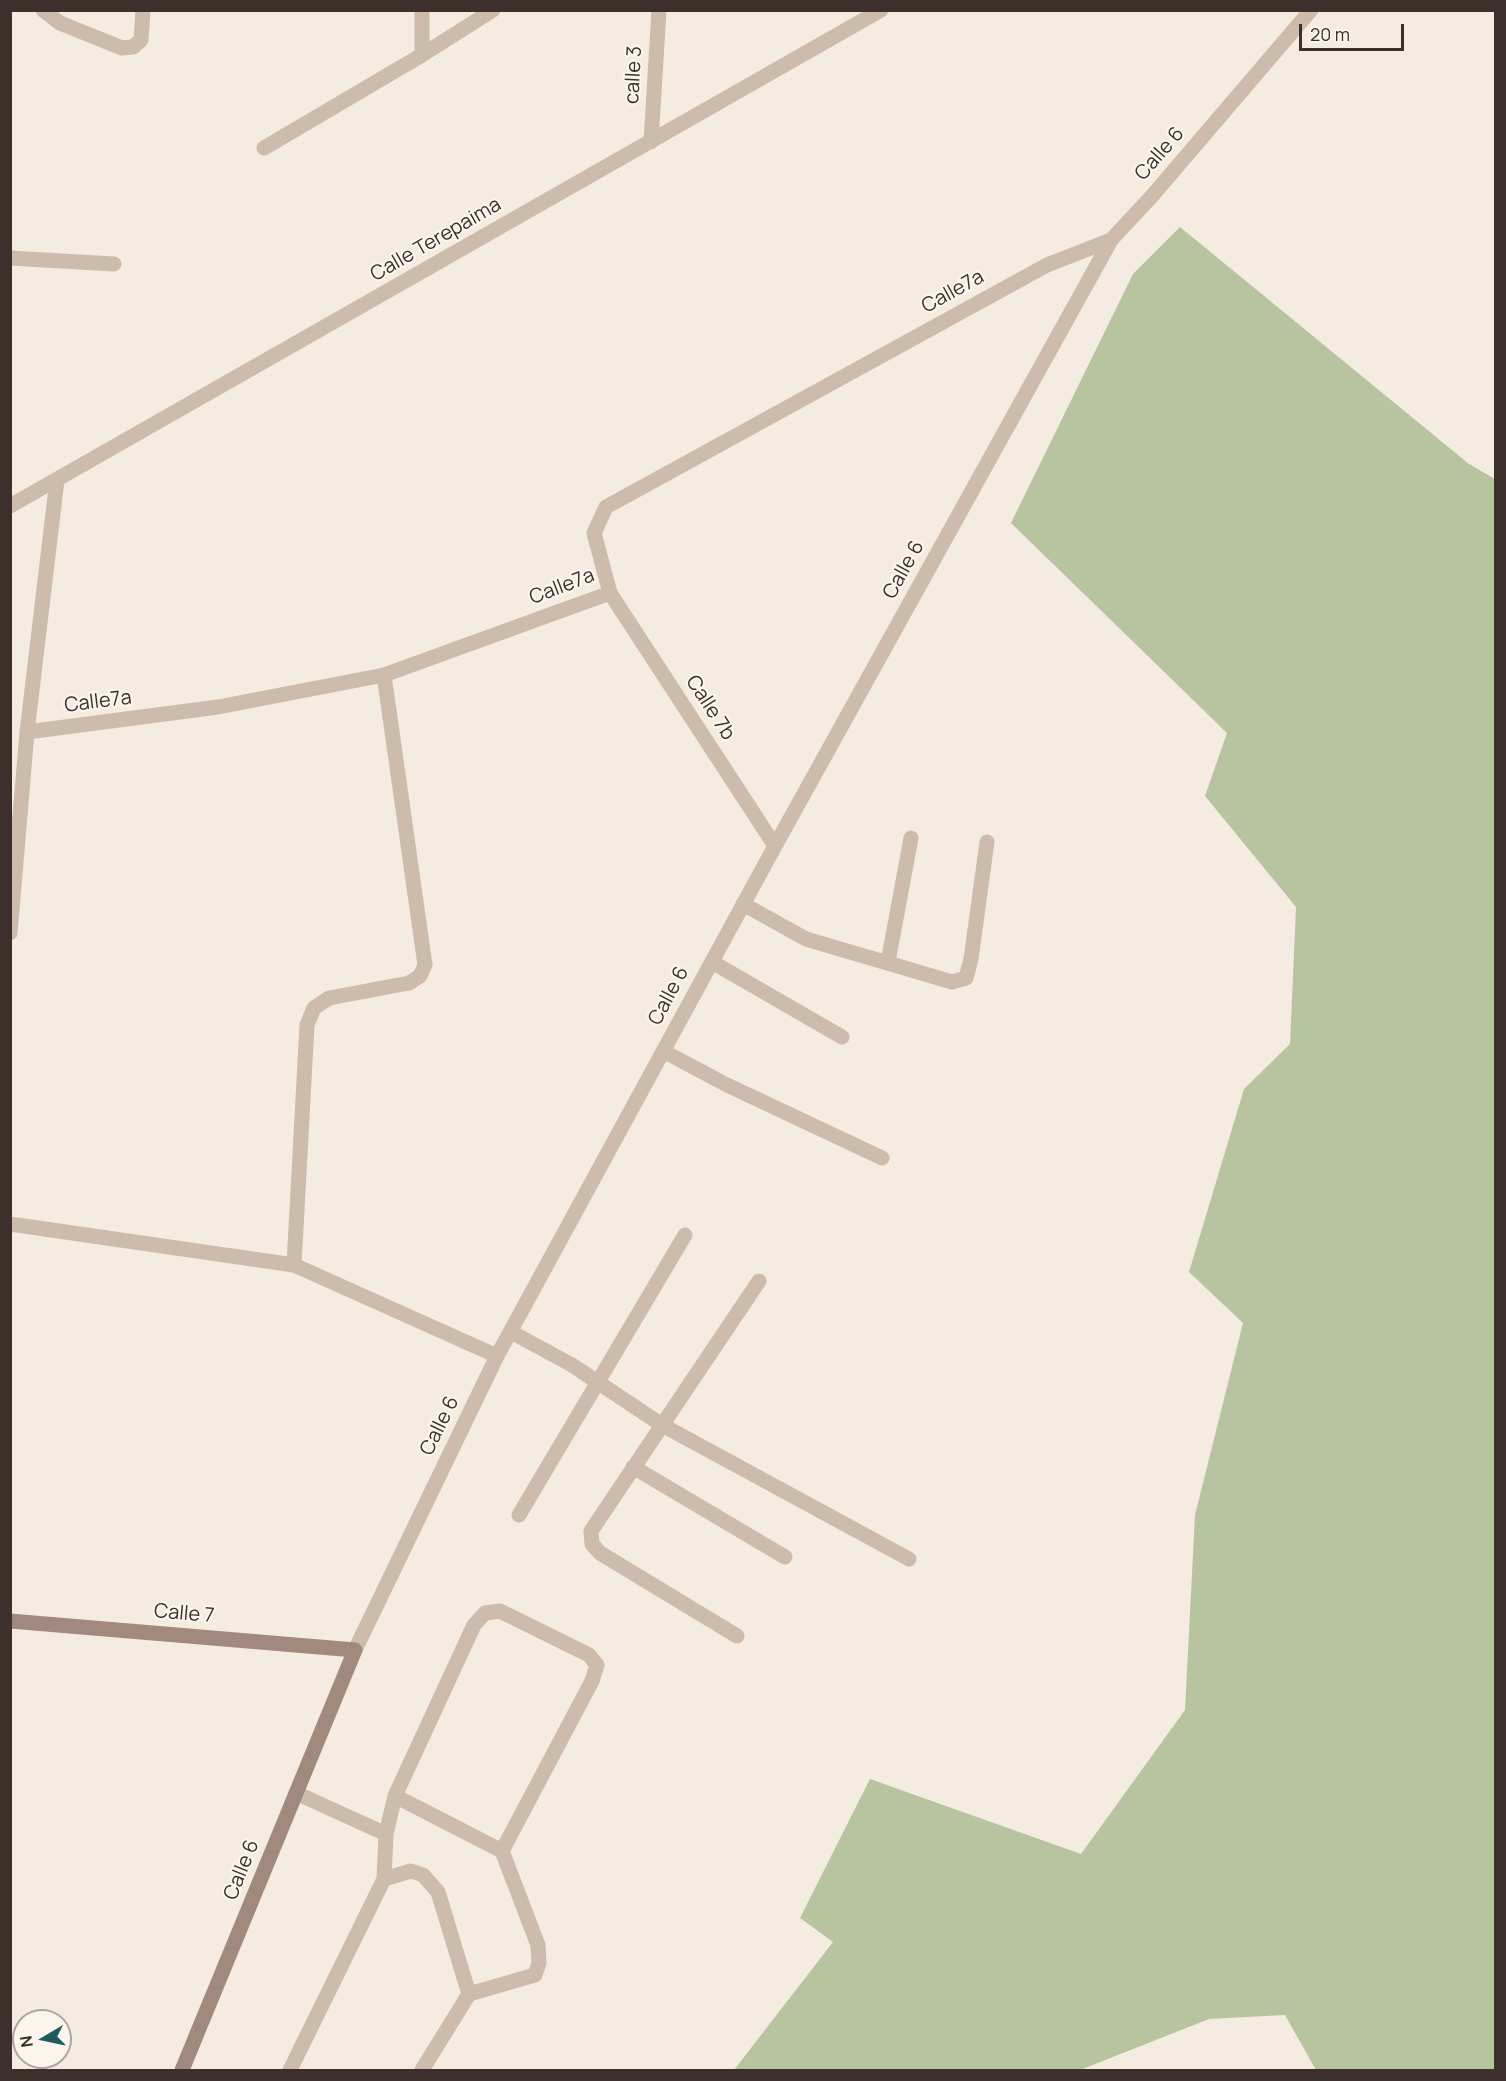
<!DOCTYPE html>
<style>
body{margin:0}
#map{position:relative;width:1506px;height:2081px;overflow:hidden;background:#f4ebe1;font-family:Manrope,sans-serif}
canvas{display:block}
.frame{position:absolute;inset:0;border:12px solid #3b302b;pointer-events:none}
.north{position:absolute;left:12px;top:2009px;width:60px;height:60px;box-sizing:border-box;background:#fbf5ee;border:2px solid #aea6a0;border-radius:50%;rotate:261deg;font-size:16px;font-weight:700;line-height:24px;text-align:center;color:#3b302b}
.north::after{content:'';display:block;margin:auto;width:21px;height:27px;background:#1f5a5e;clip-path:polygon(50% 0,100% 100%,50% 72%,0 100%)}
.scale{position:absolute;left:1299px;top:24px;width:105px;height:27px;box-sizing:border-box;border:3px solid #3b302b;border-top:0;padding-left:8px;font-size:18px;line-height:21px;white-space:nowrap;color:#3b302b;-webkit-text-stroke:4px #fbf5ee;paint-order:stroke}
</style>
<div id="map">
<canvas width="1506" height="2081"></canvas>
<div class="frame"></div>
<div class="north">N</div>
<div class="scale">20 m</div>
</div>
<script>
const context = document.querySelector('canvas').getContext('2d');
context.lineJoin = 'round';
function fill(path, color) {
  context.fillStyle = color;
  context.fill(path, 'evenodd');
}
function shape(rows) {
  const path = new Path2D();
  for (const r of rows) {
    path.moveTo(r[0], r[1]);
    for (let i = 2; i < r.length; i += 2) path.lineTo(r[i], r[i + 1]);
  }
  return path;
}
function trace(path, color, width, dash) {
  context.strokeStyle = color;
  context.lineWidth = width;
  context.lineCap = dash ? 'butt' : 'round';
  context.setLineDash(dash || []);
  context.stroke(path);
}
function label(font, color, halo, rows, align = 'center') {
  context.font = font + ' Manrope,sans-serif';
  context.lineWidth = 4.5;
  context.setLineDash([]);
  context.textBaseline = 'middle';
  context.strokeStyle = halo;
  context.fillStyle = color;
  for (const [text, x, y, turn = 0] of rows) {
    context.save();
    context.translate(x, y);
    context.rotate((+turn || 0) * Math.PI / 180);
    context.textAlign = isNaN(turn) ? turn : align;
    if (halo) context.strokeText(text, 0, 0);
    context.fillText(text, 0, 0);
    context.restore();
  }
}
fill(shape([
 [1180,227,1469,464,1495,479,1495,2070,1316,2070,1285,2015,1209,2019,1080,2070,734,2070,833,1942,800,1918,870,1779,1081,1854,1185,1710,1195,1515,1243,1323,1189,1272,1244,1089,1290,1044,1296,907,1205,796,1227,733,1011,523,1133,274]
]), '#b8c4a0');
trace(shape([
 [43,10,60,23,122,48,133,47,141,40,143,10],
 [422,55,422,10],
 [651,142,659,10],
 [264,148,422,55,493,10],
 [10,258,114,264],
 [10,506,881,10],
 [610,593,775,846],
 [27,732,218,707,384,675,610,593,594,533,606,507,1047,265,1111,240],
 [743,904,806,939,952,982,966,978,971,959,987,842],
 [10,933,27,732,57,480],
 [712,962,842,1037],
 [888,962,911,838],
 [663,1051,725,1084,882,1158],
 [10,1224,294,1265,497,1356],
 [294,1265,307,1025,314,1008,329,998,409,983,420,976,425,965,384,675],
 [511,1332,572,1365,662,1425,909,1559],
 [633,1467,785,1557],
 [519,1515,685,1235],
 [737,1636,600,1553,592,1544,591,1531,759,1281],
 [355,1650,497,1356,775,846,1111,240,1152,196,1311,10],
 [296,1793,386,1834],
 [395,1796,502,1851],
 [384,1879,411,1871,423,1875,438,1892,469,1994],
 [290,2070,384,1879,386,1834,395,1796,474,1625,485,1613,500,1611,589,1655,597,1665,592,1681,502,1851,538,1945,539,1963,535,1975,469,1994,422,2070]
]), '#cdbbac', 15);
trace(shape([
 [10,1621,355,1650,182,2070]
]), '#a18a7d', 15);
label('20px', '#3b302b', '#fbf5ee', [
 ["calle 3",634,75,-87],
 ["Calle 6",1160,154,-49],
 ["Calle Terepaima",436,240,-30],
 ["Calle7a",953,292,-29],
 ["Calle 6",904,570,-61],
 ["Calle7a",562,587,-21],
 ["Calle7a",98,702,-7],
 ["Calle 7b",710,708,57],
 ["Calle 6",669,996,-62],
 ["Calle 6",440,1426,-64],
 ["Calle 7",184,1614,5],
 ["Calle 6",242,1870,-68]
]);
</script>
